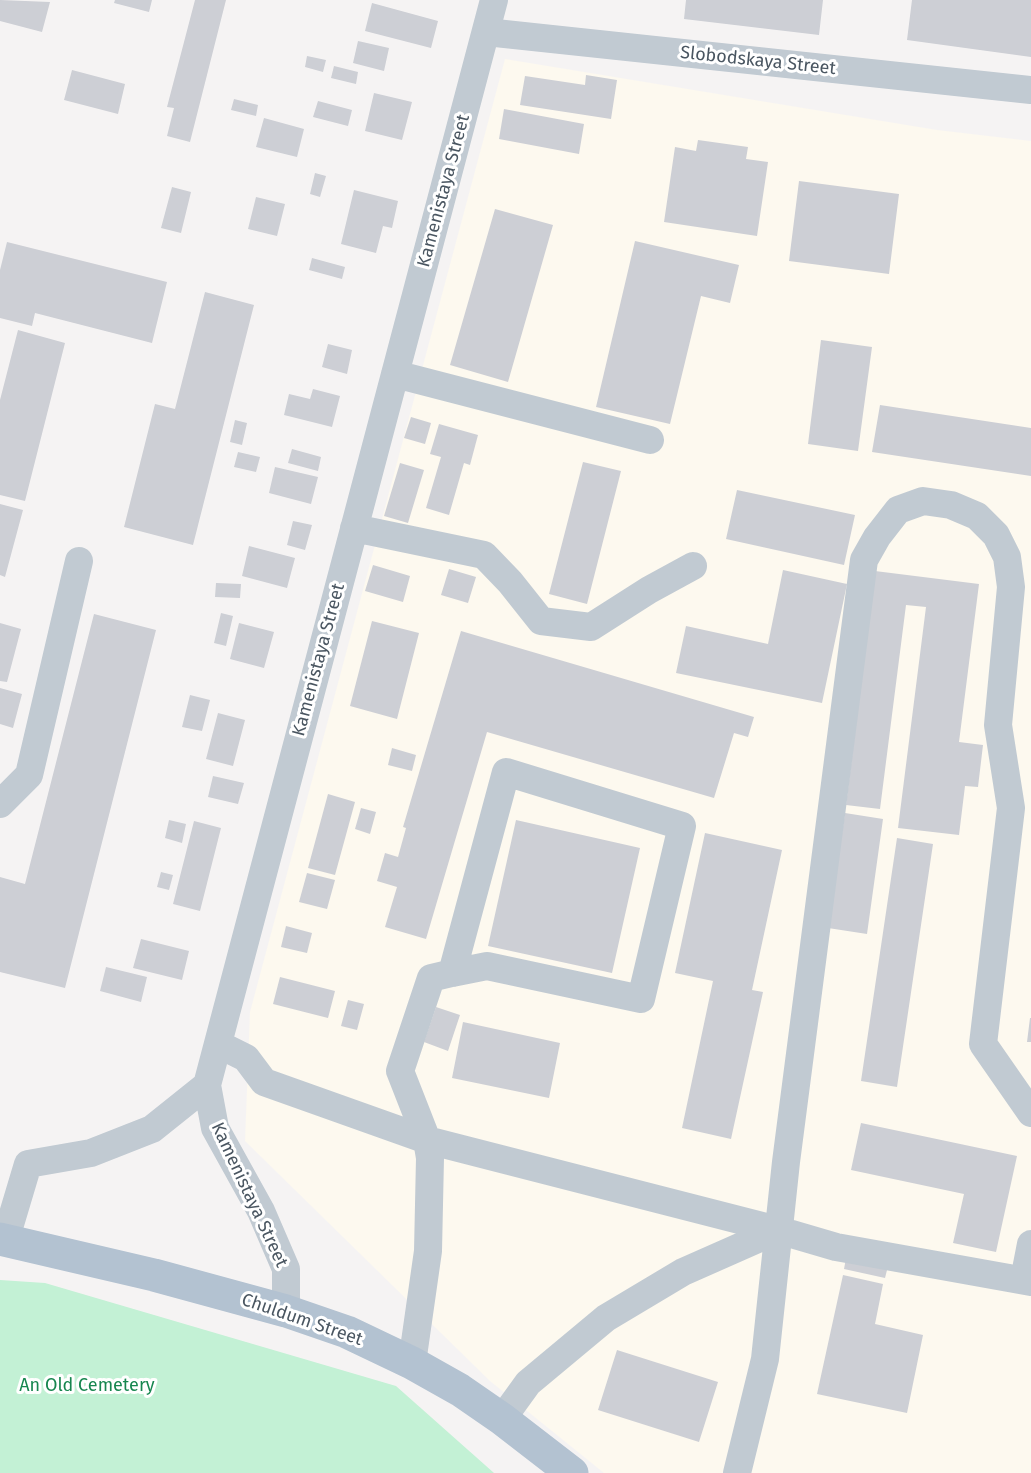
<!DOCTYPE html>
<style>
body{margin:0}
canvas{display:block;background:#f5f3f3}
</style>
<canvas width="1031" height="1473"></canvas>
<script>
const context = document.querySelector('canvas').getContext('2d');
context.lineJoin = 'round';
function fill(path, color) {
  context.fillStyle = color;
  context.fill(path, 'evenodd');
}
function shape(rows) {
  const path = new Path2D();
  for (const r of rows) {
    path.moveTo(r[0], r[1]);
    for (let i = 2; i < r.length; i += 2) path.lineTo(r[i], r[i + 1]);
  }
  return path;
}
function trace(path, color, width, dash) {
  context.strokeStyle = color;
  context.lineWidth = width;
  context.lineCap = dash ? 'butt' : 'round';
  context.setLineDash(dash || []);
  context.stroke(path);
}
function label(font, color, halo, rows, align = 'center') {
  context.font = font + ' "Fira Sans",sans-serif';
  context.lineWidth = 6;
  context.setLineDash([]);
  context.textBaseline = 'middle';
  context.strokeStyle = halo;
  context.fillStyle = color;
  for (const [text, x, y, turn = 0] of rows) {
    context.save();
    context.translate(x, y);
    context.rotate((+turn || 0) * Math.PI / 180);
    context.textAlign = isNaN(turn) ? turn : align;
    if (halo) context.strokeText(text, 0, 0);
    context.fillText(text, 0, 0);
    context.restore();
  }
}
fill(shape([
 [505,59,937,130,1031,141,1031,1473,604,1473,490,1381,245,1141,250,1012]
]), '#fdf9ef');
fill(shape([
 [0,1280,45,1283,396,1386,494,1473,0,1473]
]), '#c3f1d5');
fill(shape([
 [0,0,50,2,42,32,0,21],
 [115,0,152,0,149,12,114,3],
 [195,0,226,0,190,142,167,136,174,108,167,107],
 [686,0,823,0,819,35,684,19],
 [912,0,1031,0,1031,57,907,40],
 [372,3,438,21,431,48,365,31],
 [358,41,389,48,384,71,353,63],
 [307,56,326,60,323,72,305,67],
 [334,66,358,72,356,84,331,78],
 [72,70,125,84,118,114,64,100],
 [586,75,617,80,611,119,520,105,525,76,585,85],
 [374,93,412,102,402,140,365,131],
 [234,99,258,105,256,116,231,110],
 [318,101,352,110,348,126,313,117],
 [504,109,584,124,579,154,499,139],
 [264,118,304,129,297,157,256,147],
 [698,140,748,147,746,159,768,162,757,236,664,222,675,147,696,151],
 [315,173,326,176,320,197,310,194],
 [799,181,899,194,889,274,789,261],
 [172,187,191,192,181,233,161,228],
 [354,190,398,201,392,228,383,226,376,253,341,244],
 [256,197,285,204,277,236,248,229],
 [495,209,553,225,508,382,450,365],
 [635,241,739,265,730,303,701,296,670,424,596,407],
 [7,242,167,282,152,343,35,313,32,326,0,318,0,270],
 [312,258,345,267,342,279,309,270],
 [205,292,254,305,193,545,124,527,155,404,175,409],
 [18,330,65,343,25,501,0,495,0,400],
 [821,340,872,347,858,451,808,444],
 [328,344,352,350,347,374,322,367],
 [313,389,340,396,332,427,284,415,289,394,310,399],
 [880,405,1031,428,1031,476,872,452],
 [411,417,431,423,425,444,404,438],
 [235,420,247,423,242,445,230,442],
 [439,424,478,435,470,465,464,463,449,515,426,508,441,457,430,454],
 [292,449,321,457,318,471,288,463],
 [238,452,260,457,256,472,234,467],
 [583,462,621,471,587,604,549,594],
 [400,463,424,470,408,523,384,516],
 [275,467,318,477,311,504,269,493],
 [737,490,855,515,844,565,726,539],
 [0,504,23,510,5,577,0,575],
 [293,521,312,525,305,550,287,545],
 [249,546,295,558,287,588,242,576],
 [373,565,410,576,403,602,365,591],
 [449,569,476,577,468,603,441,595],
 [783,570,847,584,822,703,676,673,686,626,768,644],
 [875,571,979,584,959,742,983,745,978,787,965,786,959,835,898,828,926,607,906,605,880,809,846,805],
 [216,583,241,584,240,598,215,597],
 [221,613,233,616,226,646,214,643],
 [94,614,156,630,65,988,0,972,0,877,25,884],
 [372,621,419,633,397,719,350,706],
 [0,623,21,629,7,682,0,681],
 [239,623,274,632,264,668,230,659],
 [461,631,754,717,748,737,734,733,714,798,487,732,426,939,385,927,397,887,377,881,385,853,398,857,406,828,403,827],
 [0,688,22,694,13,728,0,724],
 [190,695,210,700,202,731,182,727],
 [218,713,245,720,233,766,206,759],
 [392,748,416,755,412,771,388,765],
 [213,776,244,783,238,804,208,797],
 [328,794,355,802,335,875,308,868],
 [361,808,376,812,370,834,355,829],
 [845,813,883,819,867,934,828,928],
 [169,820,186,824,182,843,165,838],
 [516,820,640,848,612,973,488,946],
 [194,821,221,828,200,911,173,904],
 [705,833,782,850,752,990,763,992,731,1139,682,1128,713,981,675,973],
 [897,838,933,844,897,1087,861,1081],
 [161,872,173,875,169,890,157,887],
 [307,873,335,880,327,909,299,902],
 [286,926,312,933,307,953,281,947],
 [141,939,189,951,182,980,133,968],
 [106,967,147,977,141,1002,100,991],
 [280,977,335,991,328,1018,273,1004],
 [348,1000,364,1004,357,1030,341,1026],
 [436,1007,460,1015,448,1051,424,1042],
 [1030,1018,1031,1018,1031,1042,1027,1042],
 [463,1022,560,1043,549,1098,452,1078],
 [861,1123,1017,1156,996,1252,953,1243,964,1194,851,1170],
 [847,1253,889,1262,885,1278,844,1269],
 [843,1275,883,1284,875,1324,923,1335,907,1413,817,1394],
 [617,1350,718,1382,699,1442,598,1410]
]), '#cdcfd5');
trace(shape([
 [486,32,1031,90],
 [395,374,650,440],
 [354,528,484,555,510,582,541,621,591,627,649,590,693,566],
 [0,804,29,775,79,561],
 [218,1044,246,1058,264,1082,427,1140,778,1230,836,1247,1031,1282],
 [5,1241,28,1164,91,1153,152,1129,207,1085],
 [1024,1280,1031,1244],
 [286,1311,286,1269,261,1211,215,1128,207,1085,494,0],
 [412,1363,428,1251,430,1158,427,1140,400,1071,431,978,452,973,487,966,641,999,682,826,506,772,452,973],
 [502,1419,528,1383,606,1318,683,1272,778,1230],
 [737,1473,765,1359,786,1162,864,560,877,537,898,510,923,501,951,505,977,516,996,535,1007,557,1011,587,998,725,1011,808,983,1044,1031,1113]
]), '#c1cad2', 28);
trace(shape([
 [0,1239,154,1275,286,1311,347,1332,412,1363,460,1390,502,1419,572,1473]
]), '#b3c2d1', 33);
label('18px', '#4a5661', '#fff', [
 ["Slobodskaya Street",758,61,6],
 ["Kamenistaya Street",444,191,-75],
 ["Kamenistaya Street",319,660,-75],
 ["Kamenistaya Street",249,1195,65],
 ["Chuldum Street",302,1320,19]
]);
label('18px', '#17864f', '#fff', [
 ["An Old Cemetery",87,1386]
]);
</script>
